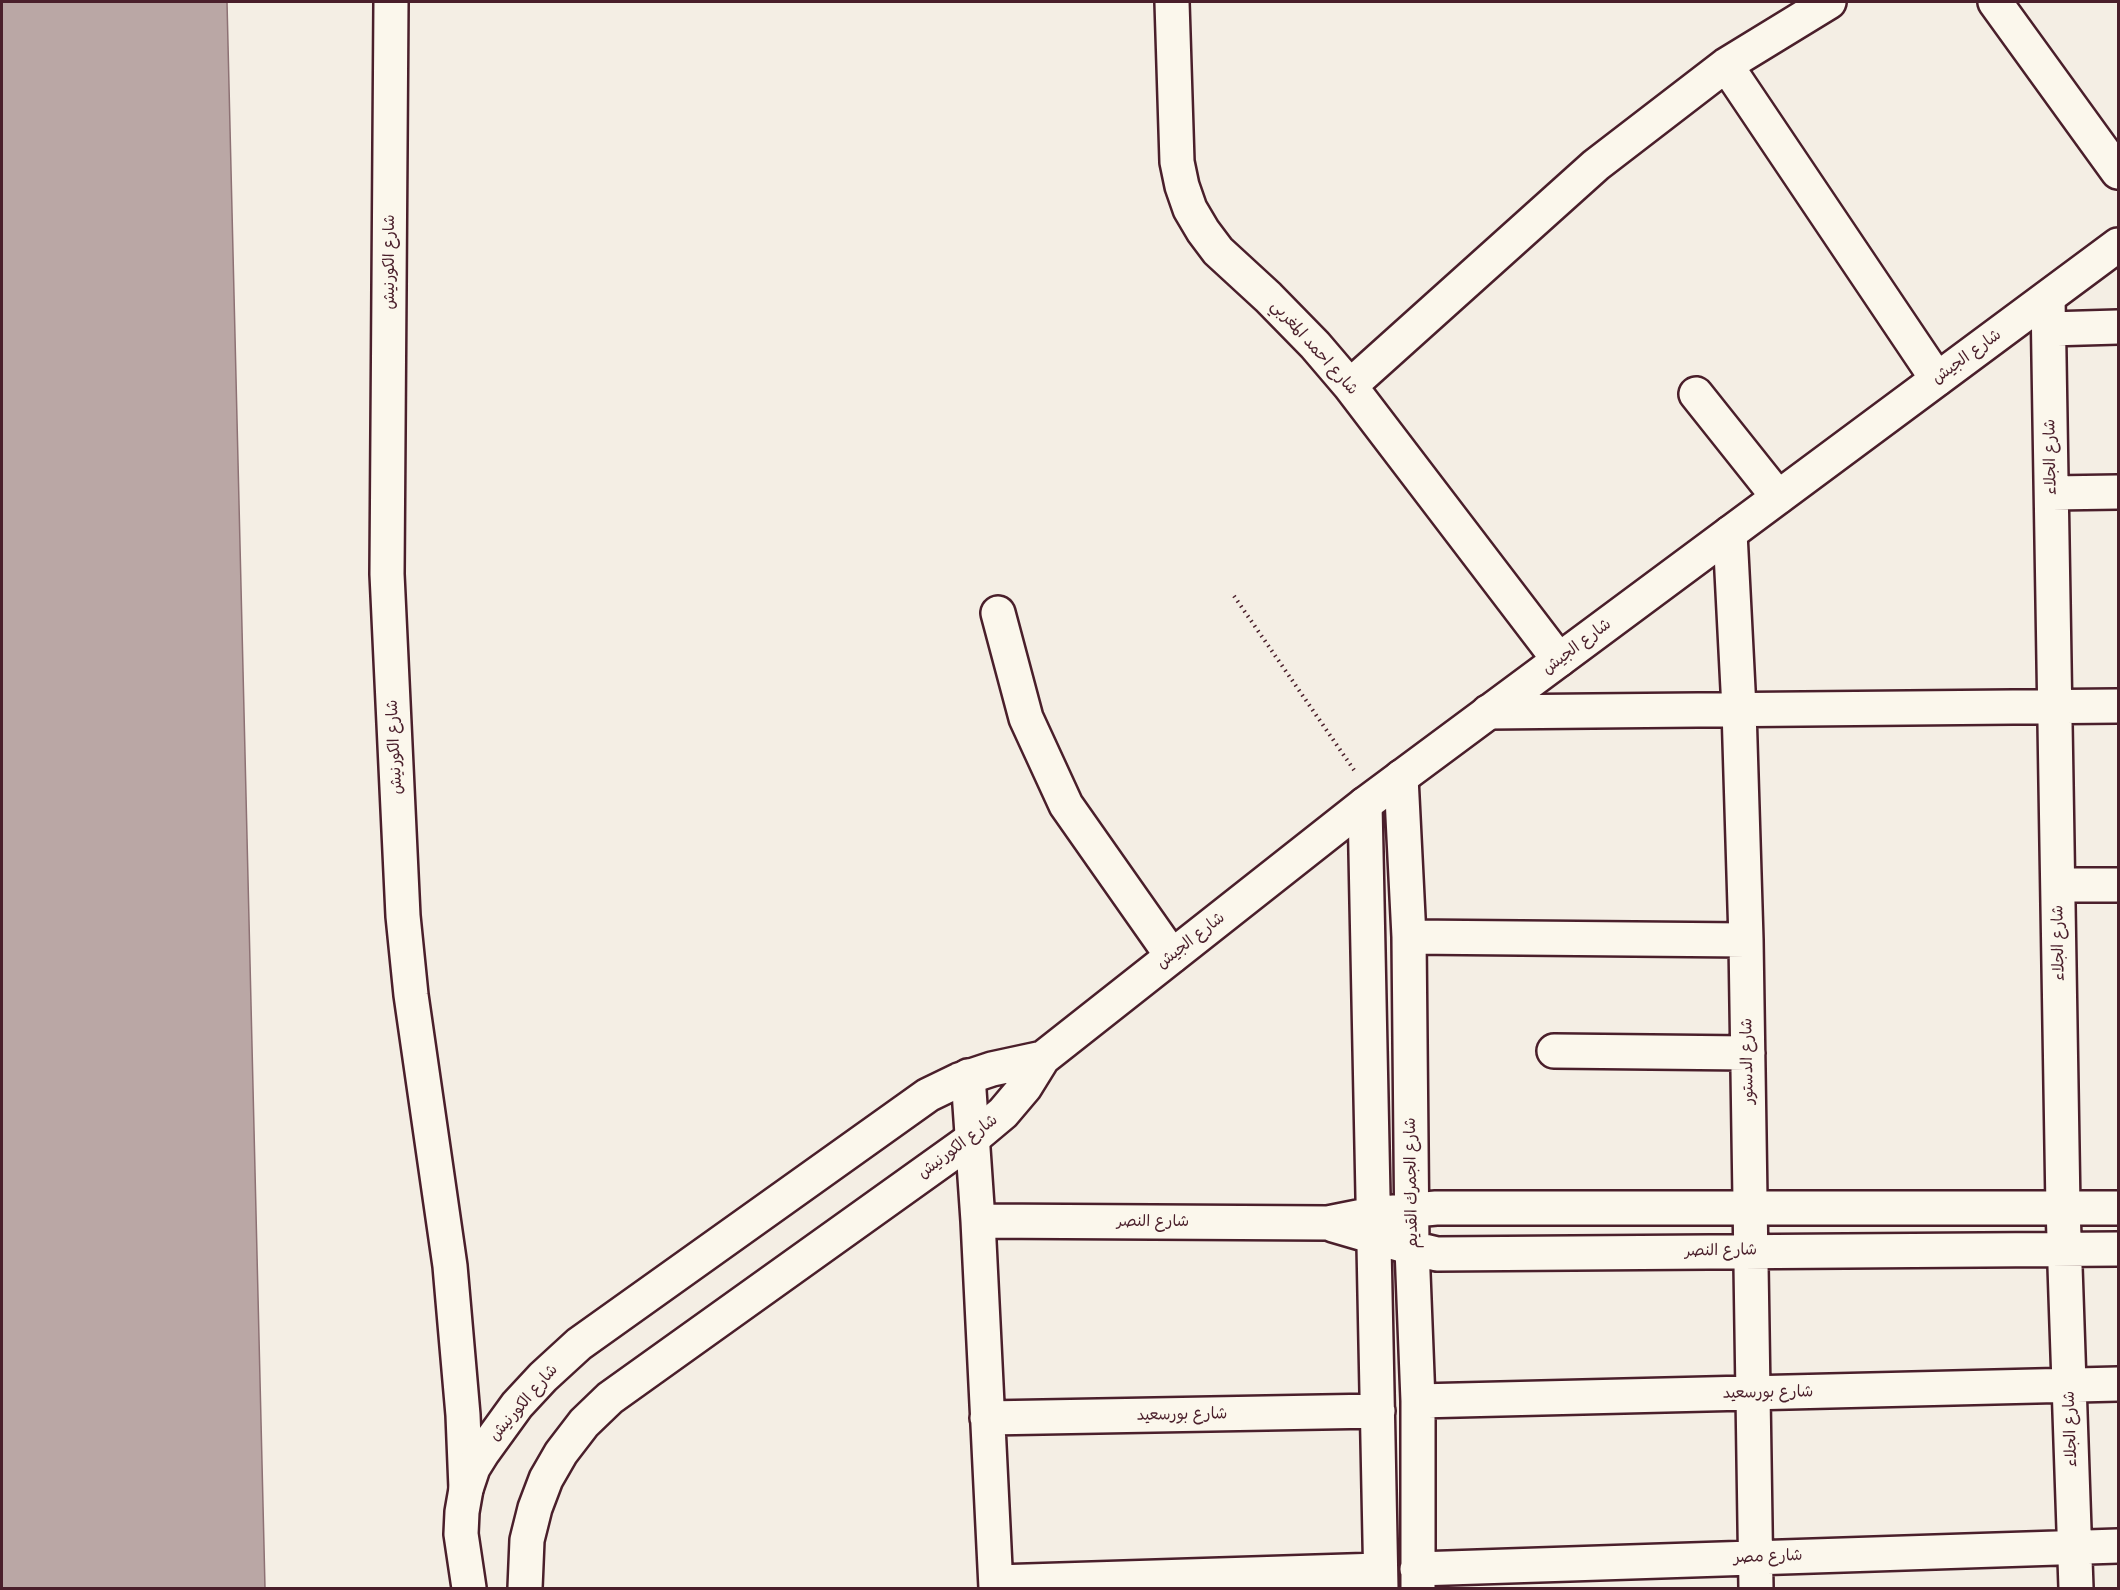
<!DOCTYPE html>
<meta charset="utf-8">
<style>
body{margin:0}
#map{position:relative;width:2120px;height:1590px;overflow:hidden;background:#f4eee4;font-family:"Balsamiq Sans",sans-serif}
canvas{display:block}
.frame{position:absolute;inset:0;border:3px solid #4a1f2b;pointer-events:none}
</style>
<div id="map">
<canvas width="2120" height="1590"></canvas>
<div class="frame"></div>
</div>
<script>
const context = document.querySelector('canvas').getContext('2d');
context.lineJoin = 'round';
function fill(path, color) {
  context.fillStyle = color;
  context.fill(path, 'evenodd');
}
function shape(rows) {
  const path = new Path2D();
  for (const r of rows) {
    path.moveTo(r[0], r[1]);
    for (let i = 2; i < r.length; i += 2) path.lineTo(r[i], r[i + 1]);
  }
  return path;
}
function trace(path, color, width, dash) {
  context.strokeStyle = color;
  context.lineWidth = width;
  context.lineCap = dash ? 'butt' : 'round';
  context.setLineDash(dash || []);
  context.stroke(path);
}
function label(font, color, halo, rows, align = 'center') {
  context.font = font + ' "Balsamiq Sans","Playpen Sans Arabic",sans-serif';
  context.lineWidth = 6;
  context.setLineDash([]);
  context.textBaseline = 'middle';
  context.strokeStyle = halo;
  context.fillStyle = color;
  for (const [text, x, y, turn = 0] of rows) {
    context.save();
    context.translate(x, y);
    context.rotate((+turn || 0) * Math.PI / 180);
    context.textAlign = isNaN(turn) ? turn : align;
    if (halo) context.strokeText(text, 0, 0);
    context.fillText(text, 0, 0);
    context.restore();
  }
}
const water = shape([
 [2,2,227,2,265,1588,2,1588,2,2]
]);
fill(water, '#baa7a5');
trace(water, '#8d7174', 1.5);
const minor = shape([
 [391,2,387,574,403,916,411,995,450,1266,463,1415,466,1489],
 [1172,2,1177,162,1182,186,1190,209,1203,231,1218,251,1268,297,1315,345,1350,386,1559,660],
 [1995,2,2118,172],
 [1726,65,1937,379],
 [2048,298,2063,1208,2076,1588],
 [2049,329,2118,327],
 [1350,386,1596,165,1726,65,1829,2],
 [1696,394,1778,497],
 [2052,493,2118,492],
 [1730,533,1739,709,1746,940,1756,1588],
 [998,613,1026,718,1066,805,1172,956],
 [1488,712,2118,706],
 [1401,777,1409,937,1412,1248,1418,1401,1418,1588],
 [1365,804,1381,1588],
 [2058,885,2118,885],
 [1409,937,1746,940],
 [1554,1051,1748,1053],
 [968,1076,978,1221,996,1588],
 [978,1221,1328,1223,1373,1214,1436,1208,2118,1208],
 [1333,1225,1412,1248,1437,1254,2118,1249],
 [1418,1401,2118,1384],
 [987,1418,1378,1411],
 [1417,1569,2118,1546],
 [996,1582,1380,1570]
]);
const major = shape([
 [469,1588,461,1534,462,1512,466,1489,473,1468,483,1452,517,1405,543,1377,579,1344,928,1095,959,1080,992,1069,1043,1058],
 [525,1588,527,1540,535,1508,546,1479,561,1453,584,1423,610,1398,972,1139,1003,1113,1025,1087,1043,1058,1365,804,2118,245]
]);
trace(minor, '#4a1f2b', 38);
trace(major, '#4a1f2b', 38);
trace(shape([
 [1234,596,1354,770]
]), '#4a1f2b', 4, [1.5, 4.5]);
trace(minor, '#fbf7ec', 33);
trace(major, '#fbf7ec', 33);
label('16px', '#4a1f2b', '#fbf7ec', [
 ["شارع الكورنيش",390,262,-90],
 ["شارع احمد المغربي",1314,348,48],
 ["شارع الجيش",1967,357,-36],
 ["شارع الجلاء",2051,457,-91],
 ["شارع الجيش",1577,647,-37],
 ["شارع الكورنيش",395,747,-93],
 ["شارع الجيش",1191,941,-38],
 ["شارع الجلاء",2059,943,-91],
 ["شارع الدستور",1748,1061,-91],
 ["شارع الكورنيش",958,1147,-37],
 ["شارع الجمرك القديم",1412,1183,-91],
 ["شارع النصر",1153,1222],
 ["شارع النصر",1721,1251,-1],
 ["شارع بورسعيد",1768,1393,-1],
 ["شارع الكورنيش",524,1403,-49],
 ["شارع بورسعيد",1182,1415,-1],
 ["شارع الجلاء",2071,1429,-92],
 ["شارع مصر",1768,1557,-2]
]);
</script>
